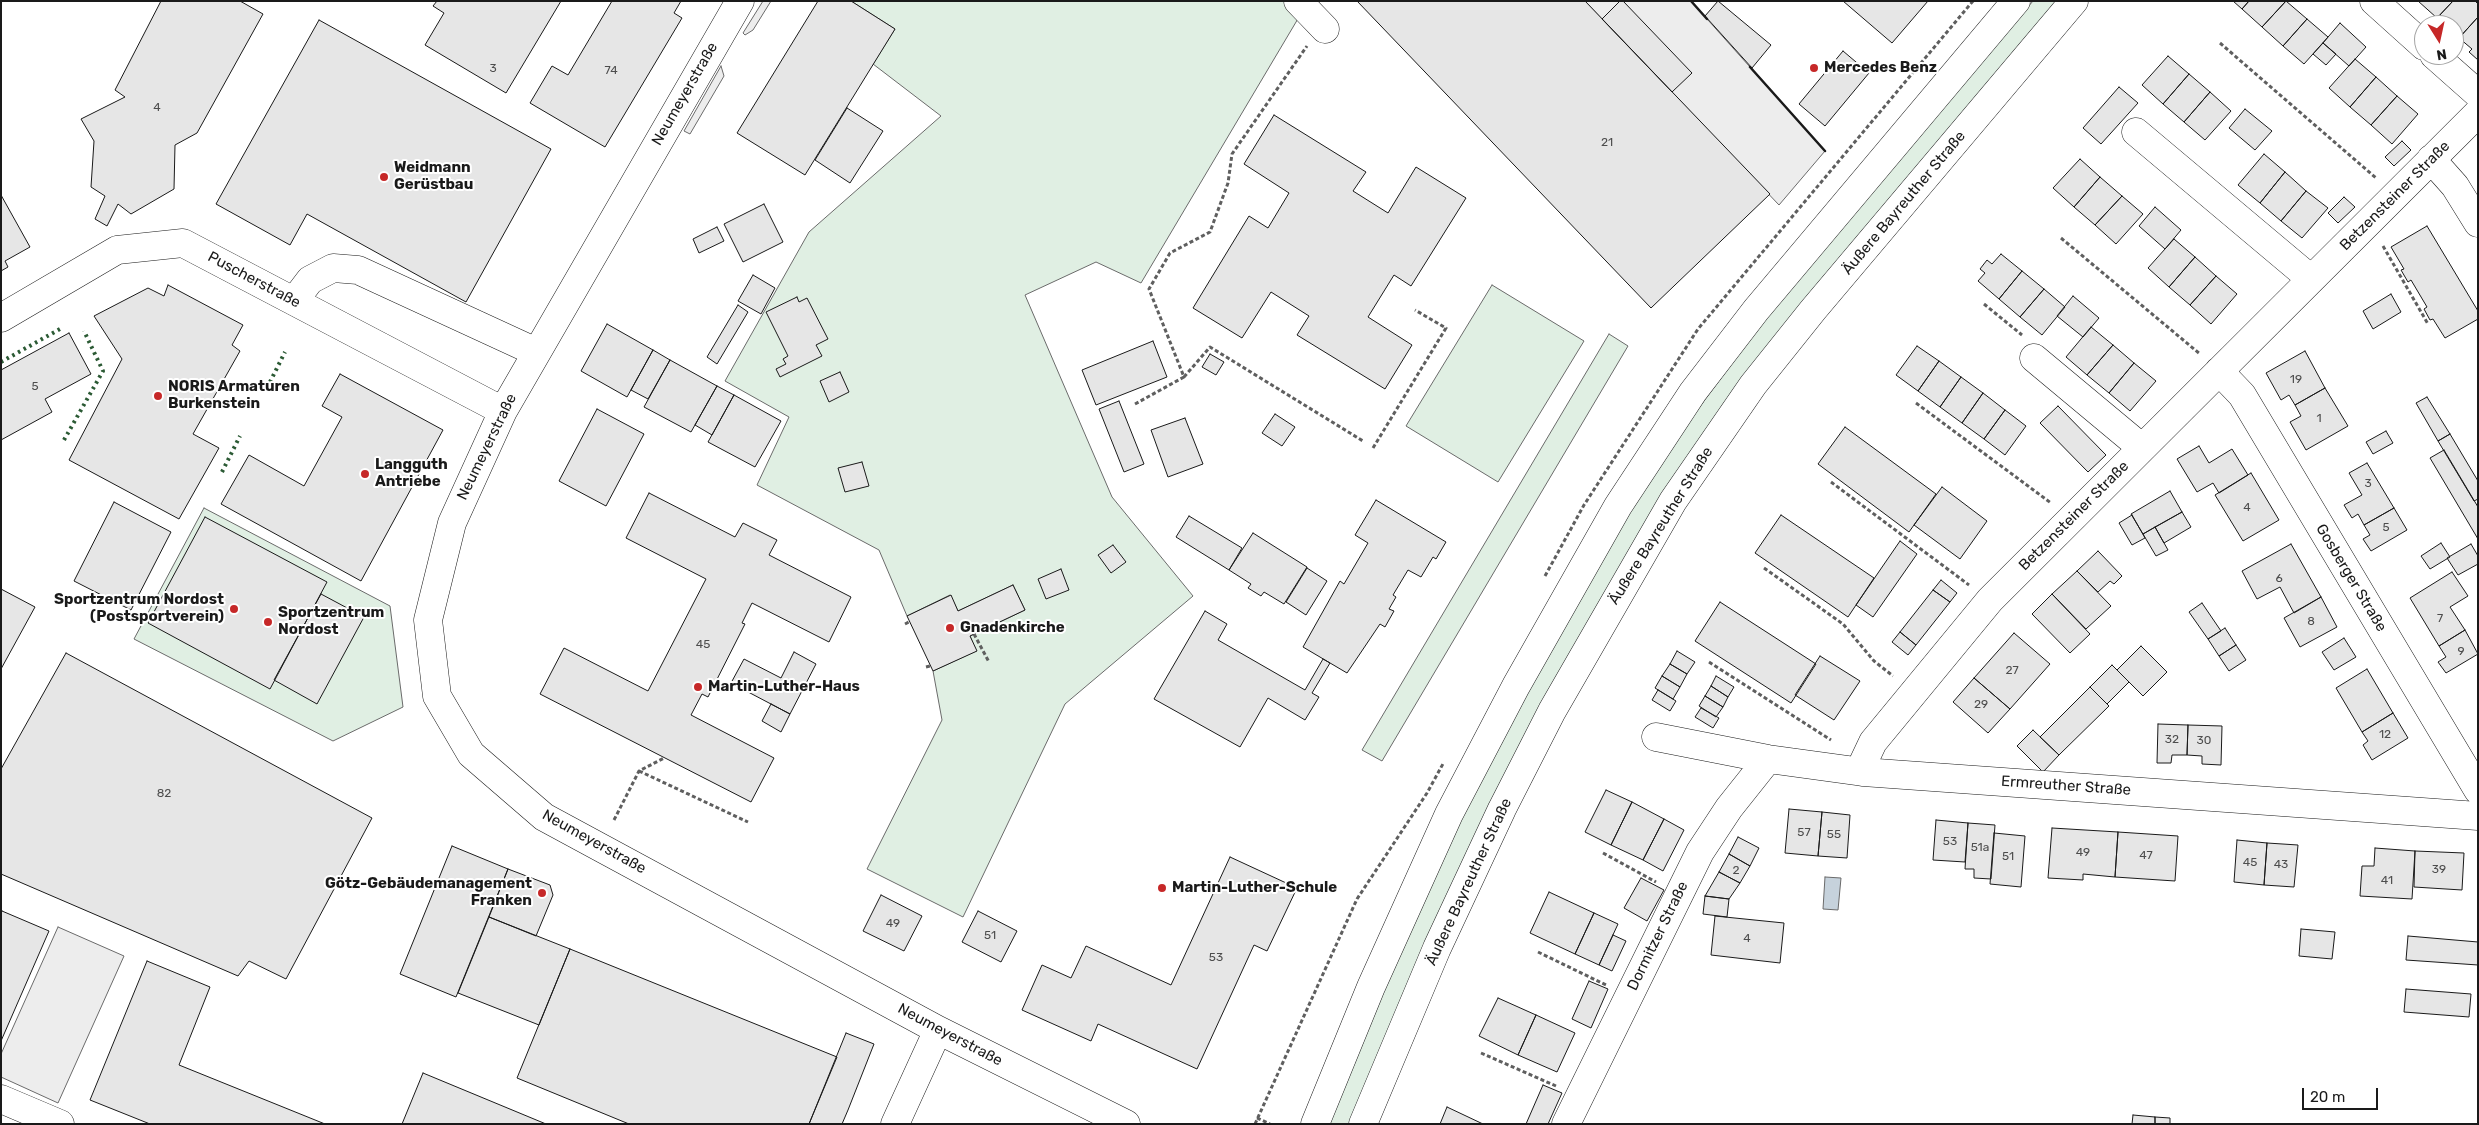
<!DOCTYPE html>
<meta charset="utf-8">
<style>
body{margin:0}
#map{position:relative;width:2479px;height:1125px;overflow:hidden;background:#fff;font-family:Rubik,sans-serif}
canvas{display:block}
.frame{position:absolute;inset:0;border:2px solid #1a1a1a;pointer-events:none}
.north{position:absolute;left:2414px;top:15px;width:50px;height:50px;box-sizing:border-box;background:#fff;border:1px solid #a3a3a3;border-radius:50%;rotate:170deg;font-size:14px;font-weight:700;line-height:20px;text-align:center;color:#1a1a1a}
.north::after{content:'';display:block;margin:auto;width:18px;height:22px;background:#c62828;clip-path:polygon(50% 0,100% 100%,50% 72%,0 100%)}
.scale{position:absolute;left:2302px;top:1088px;width:76px;height:22px;box-sizing:border-box;border:2px solid #1a1a1a;border-top:0;padding-left:6px;font-size:15px;line-height:18px;white-space:nowrap;color:#1a1a1a;-webkit-text-stroke:4px #fff;paint-order:stroke}
</style>
<div id="map">
<canvas width="2479" height="1125"></canvas>
<div class="frame"></div>
<div class="north">N</div>
<div class="scale">20 m</div>
</div>
<script>
const context = document.querySelector('canvas').getContext('2d');
context.lineJoin = 'round';
function fill(path, color) {
  context.fillStyle = color;
  context.fill(path, 'evenodd');
}
function shape(rows) {
  const path = new Path2D();
  for (const r of rows) {
    path.moveTo(r[0], r[1]);
    for (let i = 2; i < r.length; i += 2) path.lineTo(r[i], r[i + 1]);
  }
  return path;
}
function trace(path, color, width, dash) {
  context.strokeStyle = color;
  context.lineWidth = width;
  context.lineCap = dash ? 'butt' : 'round';
  context.setLineDash(dash || []);
  context.stroke(path);
}
function label(font, color, halo, rows, align = 'center') {
  context.font = font + ' Rubik,sans-serif';
  context.lineWidth = 4;
  context.setLineDash([]);
  context.textBaseline = 'middle';
  context.strokeStyle = halo;
  context.fillStyle = color;
  for (const [text, x, y, turn = 0] of rows) {
    context.save();
    context.translate(x, y);
    context.rotate((+turn || 0) * Math.PI / 180);
    context.textAlign = isNaN(turn) ? turn : align;
    if (halo) context.strokeText(text, 0, 0);
    context.fillText(text, 0, 0);
    context.restore();
  }
}
const green = shape([
 [851,1,1284,1,1299,17,1141,283,1096,262,1025,295,1112,497,1193,596,1065,704,963,917,867,869,942,720,933,671,976,651,970,636,1025,610,1013,585,958,611,950,595,907,616,879,550,757,485,789,417,725,381,809,232,941,116,873,64,895,29,851,1],
 [2033,1,2057,1,1731,396,1350,1124,1328,1124,1382,991,1436,871,1486,768,1536,675,1639,496,1689,421,1769,314,2033,1],
 [1492,285,1584,341,1498,482,1406,426,1492,285],
 [1609,334,1628,346,1382,761,1362,750,1609,334],
 [204,508,390,606,403,707,333,741,134,639,204,508]
]);
fill(green, '#e0efe3');
trace(green, '#6a6a6a', 1);
const parking = shape([
 [763,1,771,1,753,30,745,35,743,33,763,1],
 [1585,1,1620,1,1602,19,1585,1],
 [1623,1,1691,1,1825,151,1779,205,1672,92,1623,1],
 [721,66,724,76,690,134,684,131,721,66],
 [58,927,124,956,58,1103,1,1077,1,1054,58,927]
]);
fill(parking, '#ededed');
trace(parking, '#6a6a6a', 1);
const water = shape([
 [1825,877,1841,878,1838,910,1823,909,1825,877]
]);
fill(water, '#c6d2dc');
trace(water, '#6a6a6a', 1);
const building = shape([
 [161,1,240,1,263,14,197,133,175,145,174,189,131,214,118,204,107,226,95,219,105,196,91,187,94,141,81,119,125,97,115,90,161,1],
 [437,1,561,1,506,93,425,45,444,13,433,6,437,1],
 [612,1,681,1,674,13,682,18,605,147,530,103,552,66,568,75,612,1],
 [818,1,851,1,895,29,805,175,737,133,818,1],
 [1357,1,1585,1,1770,194,1651,308,1357,1],
 [1620,1,1623,1,1692,73,1672,92,1602,19,1620,1],
 [1718,1,1771,45,1752,68,1705,16,1718,1],
 [1843,1,1928,1,1892,43,1843,1],
 [2233,1,2249,1,2242,9,2233,1],
 [2249,1,2286,1,2262,27,2242,9,2249,1],
 [2286,1,2307,19,2283,46,2262,27,2286,1],
 [2418,1,2453,1,2437,18,2418,1],
 [2453,1,2475,1,2478,4,2478,17,2459,38,2454,33,2454,25,2445,25,2437,18,2453,1],
 [2478,17,2478,60,2469,52,2472,49,2459,38,2478,17],
 [2307,19,2328,37,2304,64,2283,46,2307,19],
 [319,20,551,149,466,302,307,214,290,245,216,204,319,20],
 [2340,23,2366,47,2349,66,2323,43,2340,23],
 [2323,43,2336,54,2326,65,2313,54,2323,43],
 [1843,51,1869,73,1825,126,1799,104,1843,51],
 [2168,56,2189,74,2163,104,2142,85,2168,56],
 [2355,59,2376,77,2350,107,2329,88,2355,59],
 [2189,74,2210,92,2184,122,2163,104,2189,74],
 [2376,77,2397,96,2371,125,2350,107,2376,77],
 [2119,87,2138,103,2101,144,2083,128,2119,87],
 [2210,92,2231,111,2205,140,2184,122,2210,92],
 [2397,96,2418,114,2392,144,2371,125,2397,96],
 [847,108,883,131,850,183,815,160,847,108],
 [2245,109,2272,131,2255,150,2229,128,2245,109],
 [1274,115,1366,172,1353,191,1388,213,1416,167,1466,198,1411,286,1394,275,1368,317,1412,345,1385,389,1297,335,1309,316,1271,292,1242,338,1193,308,1249,216,1268,228,1289,193,1244,164,1274,115],
 [2402,141,2411,150,2394,166,2385,157,2402,141],
 [2264,154,2285,172,2260,203,2238,185,2264,154],
 [2080,159,2100,177,2074,207,2053,188,2080,159],
 [2285,172,2306,191,2281,221,2260,203,2285,172],
 [2100,177,2122,196,2095,225,2074,207,2100,177],
 [2306,191,2328,208,2302,238,2281,221,2306,191],
 [1,195,30,247,5,261,8,267,1,271,1,195],
 [2122,196,2143,214,2116,244,2095,225,2122,196],
 [2344,197,2355,207,2338,223,2328,213,2344,197],
 [764,204,783,242,743,262,724,224,764,204],
 [2155,207,2181,230,2165,249,2139,226,2155,207],
 [2427,226,2478,311,2478,319,2445,338,2433,319,2430,320,2424,309,2427,307,2411,280,2408,282,2401,270,2404,269,2391,247,2427,226],
 [717,227,724,241,699,253,693,239,717,227],
 [2174,239,2195,257,2169,287,2148,268,2174,239],
 [2001,254,2022,271,1999,299,1978,281,1985,273,1980,269,1987,260,1992,264,2001,254],
 [2195,257,2216,276,2190,305,2169,287,2195,257],
 [2022,271,2044,289,2020,317,1999,299,2022,271],
 [753,275,775,288,761,314,738,301,753,275],
 [2216,276,2237,294,2211,324,2190,305,2216,276],
 [168,285,243,325,232,345,240,351,193,434,219,448,179,519,69,460,122,359,94,316,148,288,164,296,168,285],
 [2044,289,2065,307,2042,335,2020,317,2044,289],
 [2391,294,2401,312,2373,329,2363,311,2391,294],
 [2073,296,2099,318,2083,337,2057,316,2073,296],
 [797,297,799,302,807,298,828,339,816,345,822,356,780,377,776,369,786,364,783,359,788,356,766,312,797,297],
 [738,305,748,312,717,364,707,357,738,305],
 [607,324,653,350,627,397,581,371,607,324],
 [2091,327,2113,345,2087,375,2066,357,2091,327],
 [69,333,91,374,45,399,52,412,1,440,1,370,69,333],
 [1153,341,1167,377,1096,405,1082,370,1153,341],
 [2113,345,2134,363,2109,393,2087,375,2113,345],
 [1917,346,1939,361,1918,391,1896,375,1917,346],
 [653,350,670,360,648,399,631,390,653,350],
 [2305,351,2325,388,2295,405,2289,395,2281,400,2266,373,2305,351],
 [1210,354,1224,362,1216,375,1202,367,1210,354],
 [670,360,717,386,691,432,644,407,670,360],
 [1939,361,1961,377,1940,407,1918,391,1939,361],
 [2134,363,2156,381,2130,411,2109,393,2134,363],
 [840,372,849,392,829,402,820,381,840,372],
 [340,374,443,430,361,581,221,504,249,455,304,486,342,417,322,406,340,374],
 [1961,377,1983,393,1962,423,1940,407,1961,377],
 [717,386,734,395,712,435,695,425,717,386],
 [2325,388,2348,426,2306,450,2290,422,2301,416,2295,405,2325,388],
 [1983,393,2005,410,1984,439,1962,423,1983,393],
 [734,395,781,421,755,467,708,442,734,395],
 [2427,397,2450,434,2438,441,2416,403,2427,397],
 [1119,401,1144,464,1124,472,1099,409,1119,401],
 [2058,406,2106,455,2088,472,2040,423,2058,406],
 [597,409,644,434,606,506,559,481,597,409],
 [2005,410,2026,426,2005,455,1984,439,2005,410],
 [1275,414,1295,427,1282,446,1262,433,1275,414],
 [1185,418,1203,464,1168,477,1151,430,1185,418],
 [1845,427,1936,494,1909,532,1818,464,1845,427],
 [2386,431,2393,443,2373,454,2366,442,2386,431],
 [2450,434,2478,481,2478,499,2474,501,2438,441,2450,434],
 [2199,446,2209,463,2232,449,2248,475,2219,493,2213,483,2197,492,2177,459,2199,446],
 [2444,450,2478,507,2478,539,2430,458,2444,450],
 [862,462,869,486,845,492,838,468,862,462],
 [2367,463,2394,508,2364,525,2358,514,2352,518,2344,505,2362,495,2349,473,2367,463],
 [2251,473,2279,520,2243,541,2215,495,2251,473],
 [1942,487,1987,521,1960,559,1914,525,1942,487],
 [2170,491,2182,512,2143,534,2131,514,2170,491],
 [649,493,735,537,743,523,777,540,769,555,851,597,829,642,752,603,742,623,745,624,708,697,702,694,691,715,774,758,751,802,540,694,564,648,648,691,706,579,626,538,649,493],
 [1376,500,1446,542,1436,559,1433,557,1421,577,1408,570,1393,595,1396,597,1389,609,1394,611,1385,627,1380,624,1347,673,1303,647,1340,581,1344,584,1368,543,1355,535,1376,500],
 [114,502,171,532,131,610,74,581,114,502],
 [2394,508,2407,530,2371,551,2363,539,2370,535,2364,525,2394,508],
 [2182,512,2191,527,2164,543,2155,527,2182,512],
 [1781,515,1874,578,1848,617,1755,553,1781,515],
 [2132,515,2145,538,2132,545,2119,523,2132,515],
 [1189,516,1242,548,1229,570,1176,537,1189,516],
 [205,517,327,582,270,689,148,623,205,517],
 [2155,527,2168,550,2156,556,2143,534,2155,527],
 [1253,533,1307,567,1284,604,1264,592,1261,596,1248,588,1251,584,1229,570,1253,533],
 [1900,541,1917,554,1873,617,1856,605,1900,541],
 [2441,543,2450,557,2430,569,2421,556,2441,543],
 [2291,544,2321,597,2294,613,2280,587,2257,599,2242,571,2291,544],
 [2471,544,2478,556,2478,564,2458,575,2447,558,2471,544],
 [1113,545,1126,562,1111,573,1098,555,1113,545],
 [2098,551,2122,576,2114,584,2110,581,2098,592,2077,571,2098,551],
 [1307,568,1327,581,1306,615,1286,602,1307,568],
 [1061,569,1069,590,1046,599,1038,579,1061,569],
 [2077,571,2111,606,2086,629,2052,594,2077,571],
 [2452,572,2468,596,2450,607,2465,630,2439,646,2410,598,2452,572],
 [1941,580,1957,593,1950,602,1933,590,1941,580],
 [1013,585,1025,610,970,636,977,651,933,671,907,616,951,595,958,611,1013,585],
 [1,589,35,607,1,669,1,589],
 [1933,590,1950,602,1916,645,1900,632,1933,590],
 [321,594,364,617,317,704,274,680,321,594],
 [2052,594,2090,634,2070,653,2032,614,2052,594],
 [2321,597,2337,627,2300,647,2284,618,2321,597],
 [1720,602,1816,664,1791,703,1695,641,1720,602],
 [2202,603,2221,631,2208,639,2189,612,2202,603],
 [1205,611,1227,624,1218,640,1305,690,1323,659,1330,663,1312,693,1319,697,1305,720,1268,698,1240,747,1154,699,1205,611],
 [2225,628,2236,645,2219,656,2208,639,2225,628],
 [2465,630,2478,654,2446,673,2438,662,2446,657,2439,646,2465,630],
 [1900,632,1916,645,1908,655,1892,642,1900,632],
 [2014,633,2050,664,2010,709,1974,678,2014,633],
 [2344,638,2356,657,2334,670,2322,652,2344,638],
 [2236,645,2246,660,2229,671,2219,656,2236,645],
 [2141,646,2167,672,2143,696,2117,670,2141,646],
 [1677,651,1695,662,1687,674,1670,664,1677,651],
 [794,652,816,664,790,714,731,683,744,659,781,678,794,652],
 [66,653,372,818,286,979,249,961,238,976,1,874,1,769,66,653],
 [1820,656,1860,681,1834,720,1795,695,1820,656],
 [1670,664,1687,674,1680,687,1662,676,1670,664],
 [2112,665,2129,682,2107,704,2090,687,2112,665],
 [2367,669,2393,713,2362,732,2336,688,2367,669],
 [1662,676,1680,687,1673,699,1655,688,1662,676],
 [1716,676,1734,687,1728,697,1711,686,1716,676],
 [1974,678,2010,709,1988,733,1953,702,1974,678],
 [1711,686,1728,697,1723,707,1705,696,1711,686],
 [2090,687,2109,706,2059,755,2040,737,2090,687],
 [1658,690,1676,701,1670,711,1652,700,1658,690],
 [1705,696,1723,707,1716,717,1699,706,1705,696],
 [771,704,790,714,781,732,762,721,771,704],
 [1701,708,1719,718,1713,728,1695,717,1701,708],
 [2393,713,2408,738,2372,760,2363,745,2368,741,2362,732,2393,713],
 [2158,724,2188,725,2187,755,2172,755,2171,763,2157,763,2158,724],
 [2188,725,2222,726,2221,765,2202,764,2202,756,2187,755,2188,725],
 [2033,730,2059,755,2043,772,2017,746,2033,730],
 [1606,790,1632,802,1611,845,1585,832,1606,790],
 [1632,802,1664,819,1643,860,1611,845,1632,802],
 [1789,809,1822,812,1818,856,1785,853,1789,809],
 [1822,812,1850,815,1847,858,1818,856,1822,812],
 [1664,819,1684,830,1663,871,1643,860,1664,819],
 [1936,820,1968,823,1965,862,1933,860,1936,820],
 [1968,823,1995,825,1991,879,1974,878,1974,869,1965,869,1968,823],
 [2052,828,2118,832,2115,877,2083,874,2083,880,2048,878,2052,828],
 [2118,832,2178,836,2175,881,2115,877,2118,832],
 [1994,833,2025,836,2021,887,1990,884,1994,833],
 [1738,837,1759,848,1750,866,1729,854,1738,837],
 [2237,840,2267,843,2264,885,2234,882,2237,840],
 [2267,843,2298,845,2294,887,2264,885,2267,843],
 [452,846,508,869,456,997,400,974,452,846],
 [2375,848,2415,851,2412,899,2360,896,2362,866,2374,866,2375,848],
 [2415,851,2464,853,2462,890,2414,887,2415,851],
 [1729,854,1750,866,1740,883,1719,872,1729,854],
 [1230,857,1297,888,1267,951,1254,945,1197,1069,1098,1024,1091,1041,1022,1010,1042,965,1071,978,1086,946,1171,985,1230,857],
 [508,869,550,885,553,895,536,936,489,917,508,869],
 [1719,872,1740,883,1729,899,1705,896,1719,872],
 [1641,878,1664,890,1647,921,1624,908,1641,878],
 [1549,892,1594,913,1575,954,1530,933,1549,892],
 [881,895,922,916,904,951,863,931,881,895],
 [1705,896,1729,899,1727,917,1703,914,1705,896],
 [2,911,49,931,1,1041,1,913,2,911],
 [978,911,1017,931,1001,962,962,942,978,911],
 [1594,913,1618,924,1599,965,1575,954,1594,913],
 [1715,916,1784,923,1780,963,1711,955,1715,916],
 [489,917,570,949,539,1025,458,993,489,917],
 [2301,929,2335,932,2332,959,2299,956,2301,929],
 [1613,935,1626,941,1612,971,1599,965,1613,935],
 [2408,936,2478,942,2478,965,2406,960,2408,936],
 [570,949,837,1057,809,1124,629,1124,517,1078,570,949],
 [147,961,210,987,179,1065,325,1124,150,1124,90,1100,147,961],
 [1589,981,1608,989,1591,1028,1572,1019,1589,981],
 [2406,989,2471,994,2469,1017,2404,1012,2406,989],
 [1498,998,1536,1015,1518,1055,1479,1036,1498,998],
 [1536,1015,1575,1033,1557,1072,1518,1055,1536,1015],
 [846,1033,874,1044,848,1110,842,1124,809,1124,846,1033],
 [423,1073,546,1124,402,1124,423,1073],
 [1543,1085,1562,1093,1548,1124,1526,1124,1543,1085],
 [1447,1107,1483,1124,1440,1124,1447,1107],
 [2133,1115,2155,1117,2155,1124,2132,1124,2133,1115],
 [2155,1117,2170,1118,2170,1124,2155,1124,2155,1117]
]);
fill(building, '#e6e6e6');
trace(building, '#1a1a1a', 1);
const minor = shape([
 [740,1,503,411,452,523,428,620,437,696,471,754,544,817,938,1030,1126,1124],
 [1298,1,1325,29],
 [2374,1,2424,46],
 [2434,55,2478,94],
 [2136,132,2311,279],
 [2431,159,2455,186,2478,223],
 [294,301,310,280,333,268,358,270,536,352],
 [1,318,117,250,183,243,503,411],
 [2034,358,2142,448],
 [2219,371,2242,395,2478,790],
 [1656,737,1768,759,1863,772,2478,816],
 [1863,772,1864,761,1873,742,1990,600,2478,113],
 [1,1099,60,1124],
 [895,1124,938,1030],
 [1566,1124,1700,852,1729,808,1768,759]
]);
const major = shape([
 [1315,1124,1371,987,1449,814,1516,686,1618,506,1693,392,1756,310,2016,1],
 [1363,1124,1437,948,1502,809,1552,711,1673,501,1753,385,1813,310,2074,1]
]);
trace(minor, '#1a1a1a', 29);
trace(major, '#1a1a1a', 29);
trace(shape([
 [2220,43,2376,178],
 [2061,238,2200,354],
 [2383,246,2428,324],
 [1984,304,2022,335],
 [1184,377,1210,347,1363,441],
 [1916,403,2051,503],
 [1135,404,1184,377,1149,289,1170,253,1210,232,1228,183,1232,154,1307,46],
 [1373,448,1446,328,1415,310],
 [1831,482,1969,585],
 [1764,568,1843,624,1874,661,1893,676],
 [1545,576,1584,505,1698,329,1973,1],
 [905,624,909,622],
 [974,634,989,662],
 [1709,662,1831,740],
 [926,667,930,666],
 [639,771,748,822],
 [614,820,639,771,664,758],
 [1603,853,1656,882],
 [1538,952,1606,985],
 [1481,1053,1556,1086],
 [1257,1118,1270,1124],
 [1255,1124,1357,899,1427,793,1444,762]
]), '#5f5f5f', 3, [4, 2.5]);
trace(minor, '#fff', 28);
trace(major, '#fff', 28);
trace(shape([
 [1,362,60,329],
 [267,388,285,352],
 [64,440,103,371,84,331],
 [222,472,240,436]
]), '#2b5a34', 4, [2.5, 4]);
trace(shape([
 [1691,1,1707,19],
 [1750,67,1825,151]
]), '#1a1a1a', 2.5);
for (const [x, y, r, color] of [
 [1814,68,5,"#c62828"],
 [384,177,5,"#c62828"],
 [158,396,5,"#c62828"],
 [365,474,5,"#c62828"],
 [234,609,5,"#c62828"],
 [268,622,5,"#c62828"],
 [950,628,5,"#c62828"],
 [698,687,5,"#c62828"],
 [1162,888,5,"#c62828"],
 [542,893,5,"#c62828"]
]) {
  const dot = new Path2D();
  dot.arc(x, y, r, 0, 2 * Math.PI);
  context.fillStyle = color;
  context.fill(dot);
  trace(dot, '#fff', 2);
}
label('12px', '#4d4d4d', null, [
 ["3",493,69],
 ["74",611,71],
 ["4",157,108],
 ["21",1607,143],
 ["19",2296,380],
 ["5",35,387],
 ["1",2319,419],
 ["3",2368,484],
 ["4",2247,508],
 ["5",2386,528],
 ["6",2279,579],
 ["7",2440,619],
 ["8",2311,622],
 ["45",703,645],
 ["9",2461,652],
 ["27",2012,671],
 ["29",1981,705],
 ["12",2385,735],
 ["32",2172,740],
 ["30",2204,741],
 ["82",164,794],
 ["57",1804,833],
 ["55",1834,835],
 ["53",1950,842],
 ["51a",1980,848],
 ["49",2083,853],
 ["47",2146,856],
 ["51",2008,857],
 ["45",2250,863],
 ["43",2281,865],
 ["39",2439,870],
 ["2",1736,871],
 ["41",2387,881],
 ["49",893,924],
 ["51",990,936],
 ["4",1747,939],
 ["53",1216,958]
]);
label('bold 15px', '#1a1a1a', '#fff', [
 ["Mercedes Benz",1824,68],
 ["Weidmann",394,168],
 ["Gerüstbau",394,185],
 ["NORIS Armaturen",168,387],
 ["Burkenstein",168,404],
 ["Langguth",375,465],
 ["Antriebe",375,482],
 ["Sportzentrum Nordost",224,600,"right"],
 ["(Postsportverein)",224,617,"right"],
 ["Sportzentrum",278,613],
 ["Nordost",278,630],
 ["Gnadenkirche",960,628],
 ["Martin-Luther-Haus",708,687],
 ["Götz-Gebäudemanagement",532,884,"right"],
 ["Franken",532,901,"right"],
 ["Martin-Luther-Schule",1172,888]
], 'left');
label('15px', '#1a1a1a', '#fff', [
 ["Neumeyerstraße",685,94,-60],
 ["Betzensteiner Straße",2395,196,-45],
 ["Äußere Bayreuther Straße",1904,203,-50],
 ["Puscherstraße",254,280,28],
 ["Neumeyerstraße",487,447,-64],
 ["Betzensteiner Straße",2074,516,-45],
 ["Äußere Bayreuther Straße",1661,526,-58],
 ["Gosberger Straße",2351,578,59],
 ["Ermreuther Straße",2066,786,4],
 ["Neumeyerstraße",594,842,29],
 ["Äußere Bayreuther Straße",1469,882,-65],
 ["Dormitzer Straße",1658,936,-64],
 ["Neumeyerstraße",950,1035,28]
]);
</script>
